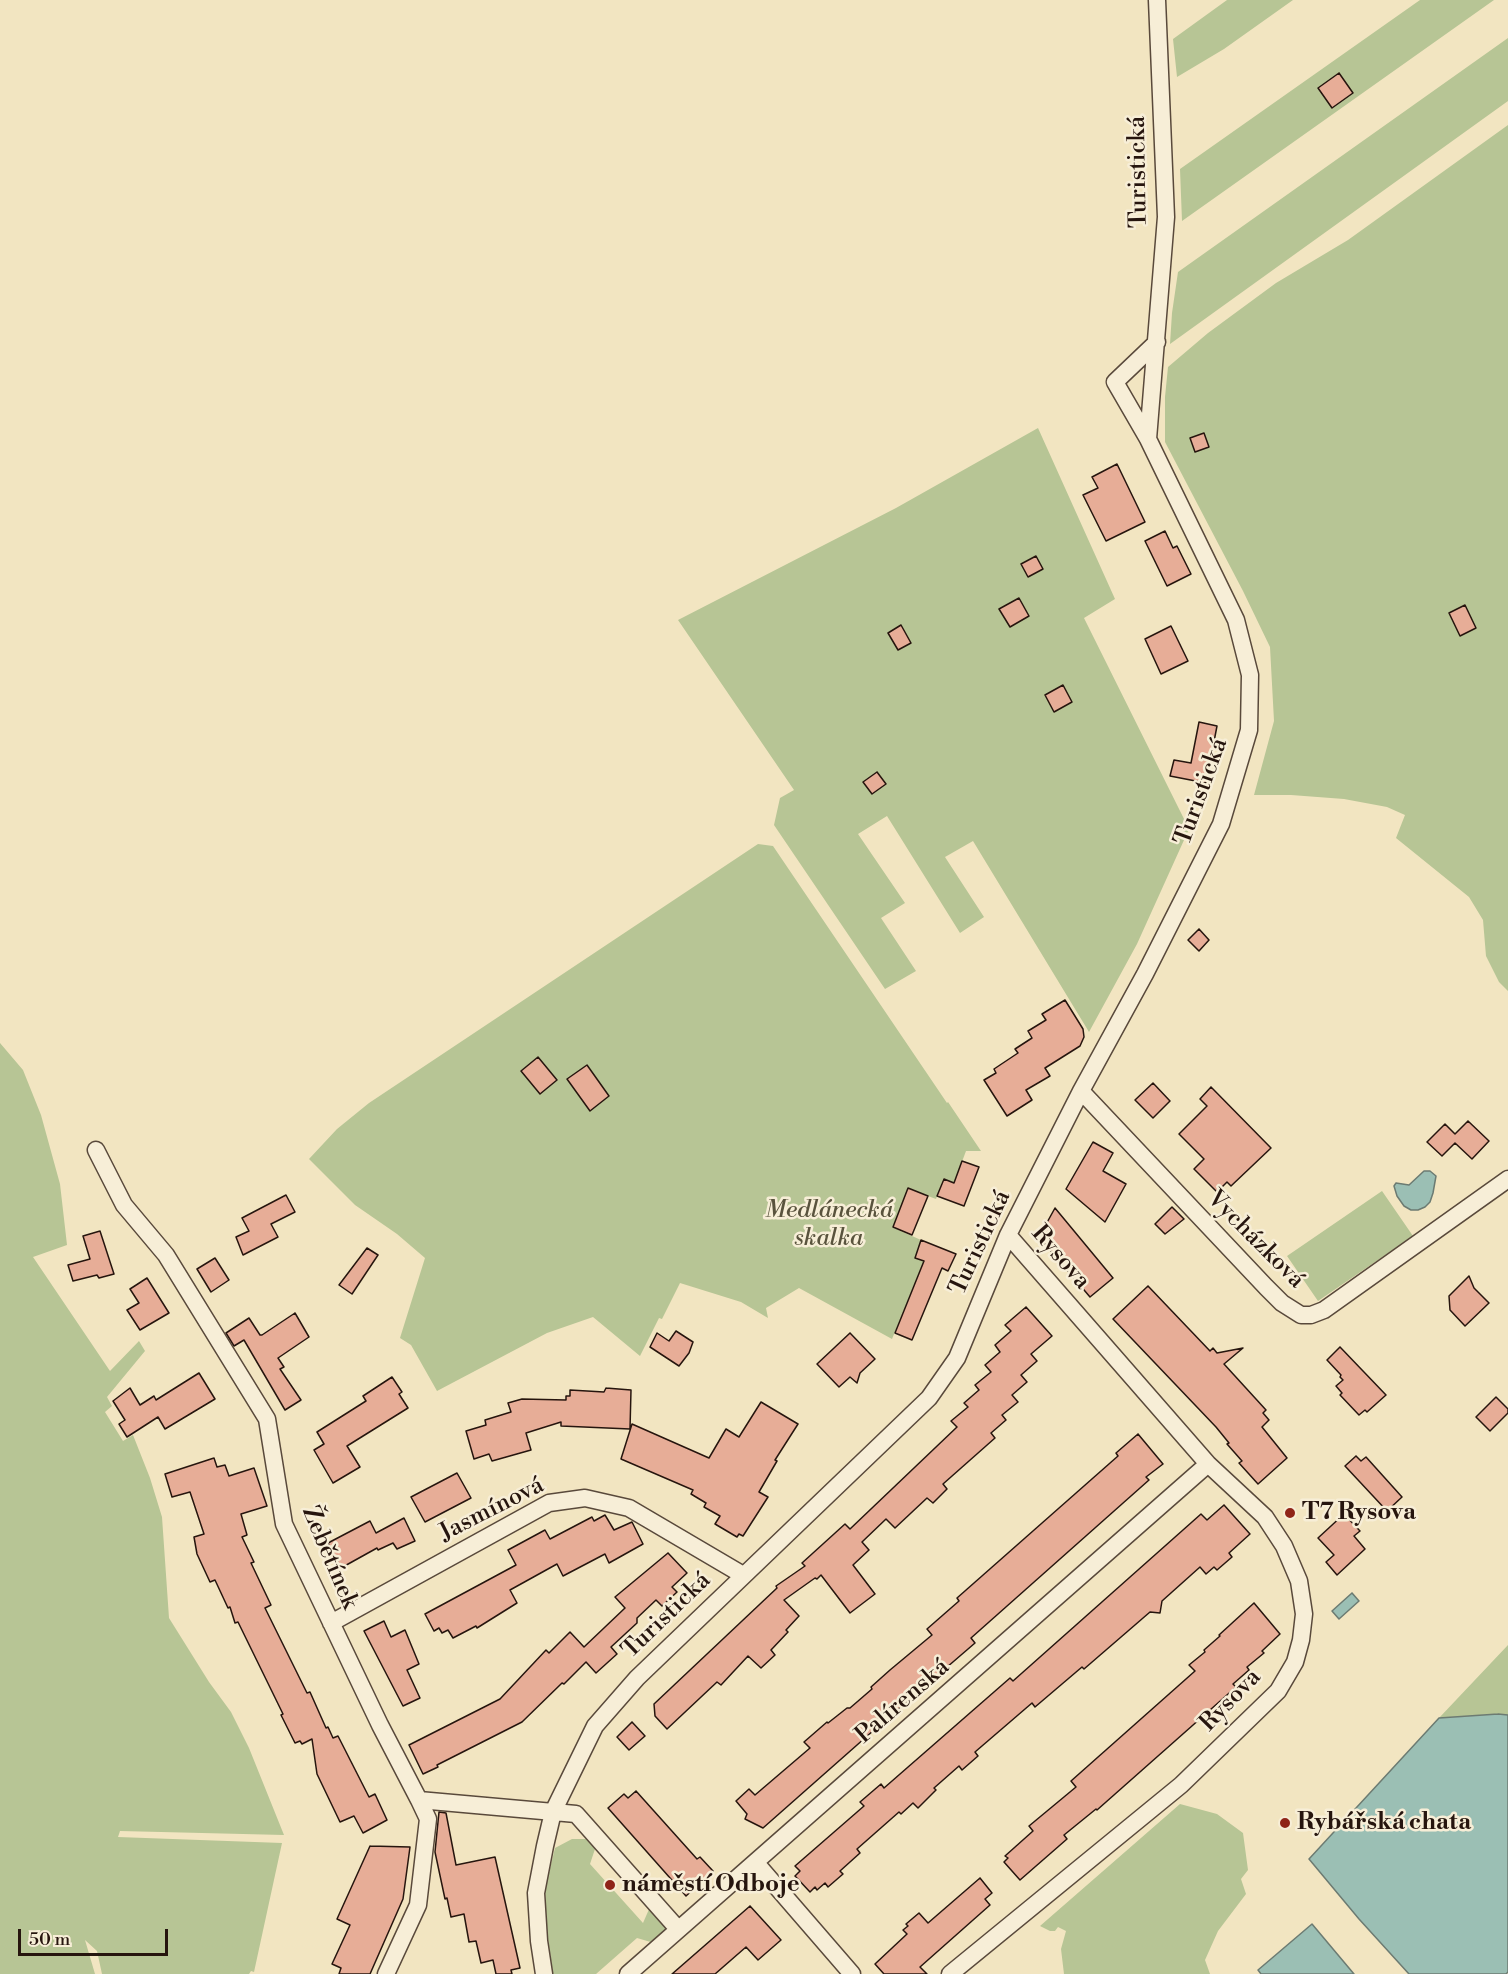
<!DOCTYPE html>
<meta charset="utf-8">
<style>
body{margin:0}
#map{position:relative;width:1508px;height:1974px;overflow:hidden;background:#f2e5c1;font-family:"Libre Bodoni",serif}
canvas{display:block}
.scale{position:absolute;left:18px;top:1929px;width:150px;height:27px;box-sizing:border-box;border:3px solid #26150e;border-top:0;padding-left:8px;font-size:18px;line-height:21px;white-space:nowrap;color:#26150e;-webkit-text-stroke:4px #f7eed7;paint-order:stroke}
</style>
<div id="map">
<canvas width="1508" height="1974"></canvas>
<div class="scale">50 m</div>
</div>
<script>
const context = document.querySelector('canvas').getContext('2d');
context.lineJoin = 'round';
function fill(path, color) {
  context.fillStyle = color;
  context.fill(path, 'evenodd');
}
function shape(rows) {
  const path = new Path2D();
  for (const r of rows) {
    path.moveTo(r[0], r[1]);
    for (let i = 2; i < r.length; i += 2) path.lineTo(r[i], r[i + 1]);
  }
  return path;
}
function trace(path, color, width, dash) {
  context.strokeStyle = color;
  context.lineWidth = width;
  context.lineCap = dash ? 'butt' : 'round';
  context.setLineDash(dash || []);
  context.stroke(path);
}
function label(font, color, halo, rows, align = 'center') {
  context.font = font + ' "Libre Bodoni",serif';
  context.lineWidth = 5;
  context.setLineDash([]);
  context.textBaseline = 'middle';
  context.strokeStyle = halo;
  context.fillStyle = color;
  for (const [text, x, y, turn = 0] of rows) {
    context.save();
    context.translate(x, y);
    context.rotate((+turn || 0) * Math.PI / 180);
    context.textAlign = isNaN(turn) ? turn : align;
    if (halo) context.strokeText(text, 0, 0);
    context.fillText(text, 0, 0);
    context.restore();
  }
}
fill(shape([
 [1227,0,1293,0,1224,49,1177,77,1173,39],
 [1420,0,1494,0,1182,221,1180,169],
 [1508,38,1508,101,1170,344,1172,313,1178,272],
 [1508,125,1508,991,1499,982,1486,956,1483,920,1469,897,1396,838,1405,815,1387,807,1344,799,1291,795,1254,795,1274,721,1270,647,1243,591,1165,442,1165,397,1168,367,1208,333,1276,283,1348,240],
 [1038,428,1115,599,1084,618,1189,829,1137,944,1089,1032,973,841,945,857,984,917,960,933,887,816,858,834,905,903,881,918,916,971,885,989,774,825,780,798,794,790,678,620,896,508],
 [758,844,773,846,947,1103,948,1102,981,1151,966,1151,954,1183,943,1179,936,1199,909,1189,894,1228,921,1240,915,1257,930,1263,921,1268,892,1339,799,1288,766,1308,768,1318,741,1302,680,1283,662,1319,659,1318,640,1356,593,1317,547,1333,437,1391,411,1345,400,1338,425,1258,397,1234,355,1205,309,1159,337,1129,369,1103],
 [0,1043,23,1070,41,1115,60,1184,67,1245,33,1257,110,1371,139,1341,145,1351,107,1397,112,1406,105,1412,123,1441,133,1435,150,1478,162,1517,169,1618,209,1682,231,1712,249,1748,284,1835,120,1831,118,1837,282,1843,254,1972,251,1971,249,1974,102,1974,97,1951,85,1940,95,1974,0,1974],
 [1382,1191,1413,1236,1318,1301,1287,1256],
 [1508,1645,1508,1715,1498,1714,1439,1718],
 [1180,1804,1217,1814,1243,1833,1248,1870,1241,1879,1246,1894,1218,1931,1205,1960,1210,1974,1064,1974,1061,1949,1066,1931,1058,1927,1055,1931,1050,1931,1040,1926],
 [572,1839,586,1839,596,1846,590,1864,643,1923,650,1907,669,1931,654,1943,637,1938,596,1974,553,1974,547,1932,545,1889,555,1848]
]), '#b7c595');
const water = shape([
 [1424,1171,1430,1171,1436,1176,1433,1193,1430,1202,1425,1207,1418,1210,1411,1210,1404,1206,1397,1196,1394,1186,1396,1183,1409,1185,1424,1171],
 [1352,1593,1359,1601,1339,1619,1332,1611,1352,1593],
 [1498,1714,1508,1715,1508,1972,1506,1974,1409,1974,1359,1919,1309,1859,1439,1718,1498,1714],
 [1312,1924,1354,1974,1261,1974,1258,1970,1312,1924]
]);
fill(water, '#9bbfb4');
trace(water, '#6c7b72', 1.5);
const building = shape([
 [1339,73,1353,93,1332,108,1318,88,1339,73],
 [1204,433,1209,447,1195,452,1190,438,1204,433],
 [1117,464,1145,522,1106,541,1083,495,1098,488,1092,477,1117,464],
 [1165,531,1173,548,1177,546,1191,574,1167,586,1145,541,1165,531],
 [1036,556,1043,569,1028,577,1021,564,1036,556],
 [1019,598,1029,616,1010,627,999,609,1019,598],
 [1465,605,1476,628,1460,636,1449,613,1465,605],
 [901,625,911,643,898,650,888,633,901,625],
 [1171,626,1188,661,1161,674,1145,639,1171,626],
 [1063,685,1072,702,1054,712,1045,695,1063,685],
 [1199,722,1217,726,1206,783,1170,776,1174,760,1191,763,1199,722],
 [877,772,886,784,872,794,863,782,877,772],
 [1199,929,1209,940,1199,951,1188,940,1199,929],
 [1065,1000,1083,1029,1084,1037,1080,1046,1045,1068,1050,1076,1026,1090,1032,1100,1007,1116,984,1080,996,1073,994,1069,1018,1053,1015,1049,1032,1038,1028,1031,1046,1020,1042,1014,1065,1000],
 [538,1057,557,1080,540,1094,521,1071,538,1057],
 [587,1065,609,1096,590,1111,567,1079,587,1065],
 [1153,1083,1170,1101,1153,1118,1135,1100,1153,1083],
 [1211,1087,1271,1148,1231,1186,1227,1182,1217,1192,1194,1169,1204,1159,1179,1134,1207,1106,1200,1099,1211,1087],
 [1468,1121,1489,1141,1472,1159,1455,1143,1442,1156,1427,1142,1445,1124,1455,1134,1468,1121],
 [1093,1142,1113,1153,1103,1171,1126,1184,1105,1222,1066,1189,1093,1142],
 [962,1161,979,1167,964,1206,937,1196,944,1179,954,1183,962,1161],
 [908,1188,928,1196,912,1235,893,1227,908,1188],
 [286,1195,295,1212,271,1224,278,1237,243,1255,236,1237,249,1231,242,1218,286,1195],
 [1172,1207,1184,1219,1165,1234,1155,1224,1172,1207],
 [1055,1208,1113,1278,1090,1297,1039,1237,1055,1208],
 [100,1231,114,1274,99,1278,97,1275,73,1281,68,1265,90,1259,83,1236,100,1231],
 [921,1240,956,1254,948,1271,942,1268,912,1340,895,1333,924,1261,915,1258,921,1240],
 [367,1248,378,1255,352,1294,339,1285,367,1248],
 [215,1258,229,1280,211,1292,197,1269,215,1258],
 [1469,1276,1474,1288,1489,1303,1465,1326,1450,1310,1449,1296,1469,1276],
 [147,1278,169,1313,140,1330,127,1310,139,1303,130,1289,147,1278],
 [1148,1286,1210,1351,1213,1348,1217,1353,1243,1348,1224,1364,1266,1410,1263,1413,1269,1420,1262,1427,1287,1458,1258,1484,1239,1463,1242,1461,1227,1444,1229,1443,1216,1427,1113,1319,1148,1286],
 [1026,1307,1052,1336,1031,1354,1037,1361,1021,1375,1027,1382,1012,1395,1018,1402,1002,1415,1006,1420,991,1433,995,1438,943,1484,947,1489,933,1503,927,1498,895,1528,886,1519,862,1542,869,1550,853,1565,875,1594,850,1613,821,1575,817,1579,815,1578,784,1600,799,1616,786,1630,788,1632,771,1650,775,1655,761,1668,748,1656,721,1685,717,1682,667,1729,655,1716,654,1704,777,1588,776,1586,805,1566,802,1563,845,1524,850,1529,957,1427,951,1421,968,1407,964,1403,979,1390,975,1385,991,1372,985,1365,1000,1352,995,1345,1011,1331,1005,1325,1026,1307],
 [295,1313,309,1337,278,1358,284,1367,280,1369,301,1400,285,1410,244,1340,234,1346,226,1333,249,1318,260,1335,262,1335,295,1313],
 [676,1331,693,1342,689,1353,679,1366,650,1347,657,1333,669,1341,676,1331],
 [850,1333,875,1359,860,1373,857,1383,850,1377,839,1387,817,1364,850,1333],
 [1340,1347,1386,1395,1367,1412,1365,1410,1359,1415,1340,1395,1342,1393,1336,1386,1343,1380,1340,1377,1341,1375,1327,1360,1340,1347],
 [199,1373,215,1399,165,1429,158,1417,127,1437,119,1424,125,1420,113,1401,130,1388,140,1405,154,1396,156,1400,199,1373],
 [392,1377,402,1392,399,1394,408,1408,347,1446,360,1467,333,1483,314,1450,324,1444,317,1432,366,1401,363,1396,392,1377],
 [606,1388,631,1390,630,1429,561,1426,561,1422,526,1433,531,1450,492,1461,489,1454,474,1459,466,1431,486,1425,485,1420,511,1412,508,1403,522,1399,566,1400,566,1396,570,1396,570,1390,604,1392,606,1388],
 [1496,1397,1508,1409,1508,1413,1490,1431,1476,1417,1496,1397],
 [761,1402,798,1424,775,1460,777,1461,759,1492,768,1497,743,1536,739,1534,737,1537,715,1524,720,1516,704,1507,706,1503,691,1494,693,1490,621,1459,632,1424,709,1458,726,1429,739,1437,761,1402],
 [1138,1434,1163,1464,1146,1477,1149,1480,971,1638,975,1643,896,1711,893,1706,874,1722,874,1730,763,1828,745,1819,747,1814,736,1801,749,1789,755,1795,810,1748,804,1742,827,1722,828,1723,847,1708,850,1708,872,1689,871,1687,890,1670,932,1635,927,1629,959,1601,957,1598,1118,1456,1116,1453,1138,1434],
 [1356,1456,1361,1461,1366,1457,1402,1497,1387,1511,1345,1466,1356,1456],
 [214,1458,217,1467,225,1465,229,1476,254,1468,267,1506,241,1514,247,1535,242,1537,254,1562,251,1563,271,1605,265,1608,307,1693,310,1692,326,1728,328,1727,333,1738,338,1736,369,1797,375,1794,387,1820,363,1833,354,1816,340,1822,317,1774,312,1739,302,1744,300,1741,295,1743,281,1715,283,1714,238,1622,235,1623,230,1607,228,1608,215,1580,210,1582,197,1554,194,1537,204,1534,190,1492,172,1497,165,1474,214,1458],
 [457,1473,471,1498,425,1522,411,1497,457,1473],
 [1224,1505,1250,1534,1229,1553,1232,1557,1217,1570,1214,1567,1206,1574,1200,1567,1162,1601,1160,1613,1150,1612,1084,1669,1082,1667,1035,1707,1032,1703,975,1752,978,1756,962,1770,959,1766,934,1788,936,1790,918,1808,913,1803,901,1814,899,1812,857,1849,860,1853,840,1871,843,1874,828,1887,825,1883,817,1890,815,1887,810,1892,795,1876,800,1871,795,1866,864,1806,860,1802,881,1784,884,1788,1010,1678,1013,1681,1201,1514,1207,1520,1224,1505],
 [1344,1514,1360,1531,1354,1536,1365,1549,1337,1575,1326,1562,1334,1555,1318,1538,1344,1514],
 [605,1515,614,1530,632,1522,643,1544,609,1563,605,1554,563,1576,557,1564,510,1590,517,1603,477,1628,476,1626,453,1638,448,1630,442,1633,439,1628,434,1631,425,1614,516,1565,508,1550,545,1530,550,1539,592,1517,594,1521,605,1515],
 [404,1518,415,1541,397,1549,393,1543,378,1550,377,1548,341,1568,328,1543,370,1521,376,1533,404,1518],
 [668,1553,687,1573,672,1587,677,1592,662,1606,656,1600,637,1618,637,1623,611,1647,617,1654,596,1673,586,1662,564,1684,562,1683,522,1722,437,1765,438,1767,423,1774,409,1745,500,1699,546,1650,549,1653,570,1632,584,1647,625,1608,615,1597,668,1553],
 [1254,1603,1280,1634,1262,1651,1264,1653,1247,1667,1249,1670,1233,1684,1236,1687,1097,1810,1096,1809,1064,1835,1067,1839,1020,1880,1004,1862,1008,1858,1005,1856,1033,1831,1029,1826,1076,1787,1071,1781,1195,1671,1189,1665,1205,1652,1204,1650,1220,1636,1219,1635,1254,1603],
 [384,1621,391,1637,405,1630,419,1664,407,1670,420,1698,403,1706,364,1631,384,1621],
 [632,1722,645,1736,629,1750,617,1737,632,1722],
 [636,1791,697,1859,700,1857,713,1871,686,1896,608,1808,624,1794,628,1798,636,1791],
 [439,1812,446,1813,456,1865,495,1857,520,1968,511,1970,512,1974,496,1974,493,1960,481,1963,476,1941,469,1942,464,1914,451,1917,447,1898,445,1899,435,1852,439,1812],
 [370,1846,410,1847,403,1899,370,1974,339,1974,341,1968,332,1964,350,1925,337,1919,370,1846],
 [980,1878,992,1893,985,1899,990,1905,920,1967,927,1974,884,1974,875,1964,907,1934,903,1930,908,1926,906,1924,919,1913,928,1923,980,1878],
 [750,1906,781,1940,758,1960,746,1947,715,1974,672,1974,750,1906]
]);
fill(building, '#e7ad97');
trace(building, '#26150e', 1.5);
const street = shape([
 [1148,439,1166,217,1157,0],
 [1081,1091,1266,1287,1282,1303,1301,1315,1311,1315,1324,1310,1508,1179],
 [96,1150,124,1205,166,1255,267,1419,284,1524,380,1725,419,1800],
 [331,1623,549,1503,585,1498,629,1508,743,1575],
 [756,1863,852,1974],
 [386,1974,418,1905,428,1819,419,1800,576,1814,678,1929],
 [544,1974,539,1941,536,1893,545,1846,553,1812,595,1726,637,1678,929,1398,957,1358,1008,1235,1081,1091,1145,974,1221,824,1249,730,1250,675,1236,620,1148,439,1115,382,1157,342],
 [628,1974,1208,1464],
 [950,1974,1181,1785,1278,1691,1295,1662,1301,1640,1304,1614,1299,1581,1284,1546,1265,1517,1208,1464,1008,1235]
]);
trace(street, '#59493b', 19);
trace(street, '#f7eed7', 16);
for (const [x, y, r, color] of [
 [1290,1513,6,"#8f2418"],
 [1285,1823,6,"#8f2418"],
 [610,1885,6,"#8f2418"]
]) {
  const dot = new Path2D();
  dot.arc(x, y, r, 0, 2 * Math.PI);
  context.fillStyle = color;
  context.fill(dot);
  trace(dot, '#f7eed7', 2);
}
label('24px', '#26150e', '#f7eed7', [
 ["Turistická",1139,172,-91],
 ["Turistická",1202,792,-70],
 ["Vycházková",1255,1240,45],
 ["Turistická",981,1243,-65],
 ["Rysova",1060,1258,49],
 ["Jasmínová",492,1510,-27],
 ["Žebětínek",329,1558,67],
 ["Turistická",667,1616,-44],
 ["Rysova",1231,1701,-46],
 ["Palírenská",903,1702,-41]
]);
label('italic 24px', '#59533d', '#f7eed7', [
 ["Medlánecká",829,1211],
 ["skalka",829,1239]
]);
label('bold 24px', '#26150e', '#f7eed7', [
 ["T7 Rysova",1302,1513],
 ["Rybářská chata",1297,1823],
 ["náměstí Odboje",622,1885]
], 'left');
</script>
